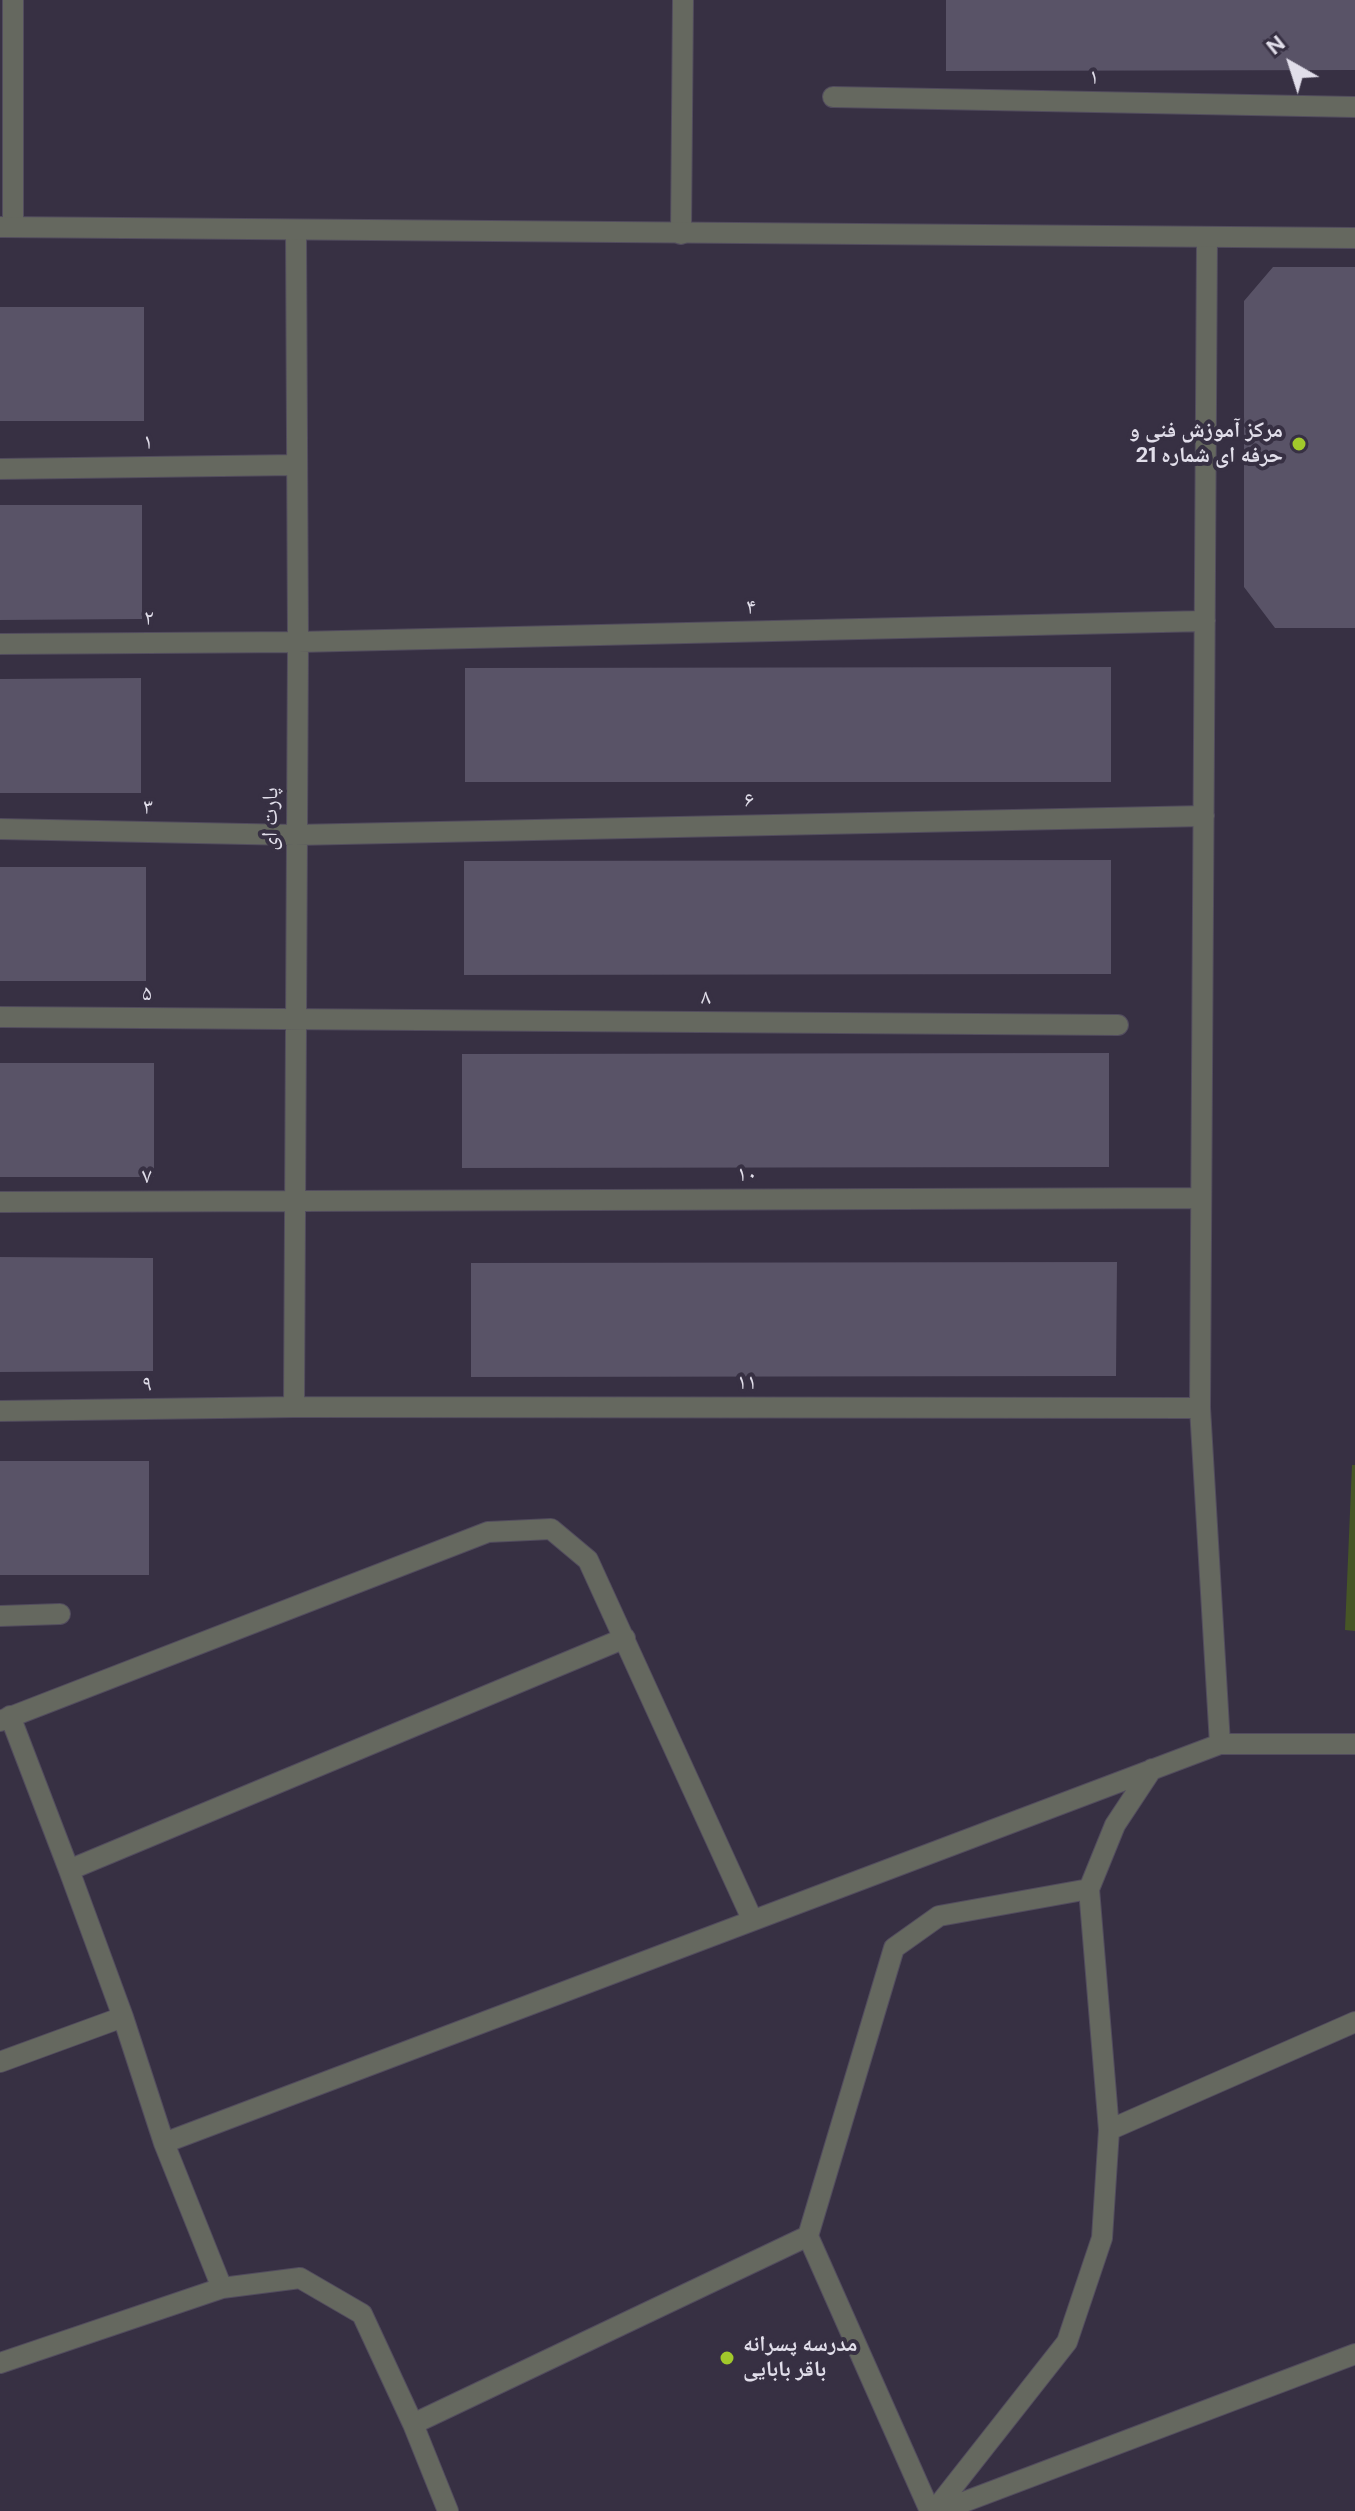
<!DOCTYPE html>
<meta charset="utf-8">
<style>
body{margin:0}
#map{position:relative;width:1355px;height:2511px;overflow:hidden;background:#373043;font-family:"DM Sans",sans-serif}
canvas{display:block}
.north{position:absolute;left:1251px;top:24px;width:80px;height:80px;-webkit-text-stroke:6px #373043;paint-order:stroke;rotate:321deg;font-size:22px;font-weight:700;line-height:32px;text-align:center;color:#e1deea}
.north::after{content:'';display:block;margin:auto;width:28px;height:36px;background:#e1deea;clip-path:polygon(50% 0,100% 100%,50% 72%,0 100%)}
</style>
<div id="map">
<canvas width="1355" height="2511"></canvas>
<div class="north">N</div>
</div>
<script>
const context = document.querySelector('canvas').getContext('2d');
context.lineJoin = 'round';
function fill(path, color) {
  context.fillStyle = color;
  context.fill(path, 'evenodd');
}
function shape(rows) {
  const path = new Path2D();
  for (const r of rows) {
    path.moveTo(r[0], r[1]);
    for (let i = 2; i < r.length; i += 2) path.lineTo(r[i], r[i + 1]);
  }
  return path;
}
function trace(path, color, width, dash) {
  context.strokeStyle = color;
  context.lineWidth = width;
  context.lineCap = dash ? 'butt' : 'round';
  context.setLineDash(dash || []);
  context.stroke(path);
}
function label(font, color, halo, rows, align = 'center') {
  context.font = font + ' "DM Sans","Noto Naskh Arabic",sans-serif';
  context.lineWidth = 8;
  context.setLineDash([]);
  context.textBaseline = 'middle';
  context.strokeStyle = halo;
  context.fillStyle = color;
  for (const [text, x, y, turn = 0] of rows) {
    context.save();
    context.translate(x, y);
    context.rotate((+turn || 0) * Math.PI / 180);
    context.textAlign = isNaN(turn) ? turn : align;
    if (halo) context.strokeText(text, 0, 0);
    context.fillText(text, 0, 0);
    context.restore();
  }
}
fill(shape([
 [1352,1465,1355,1465,1355,1631,1345,1630]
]), '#475626');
fill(shape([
 [946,0,1355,0,1355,70,946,71],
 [1273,267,1355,267,1355,628,1275,628,1244,587,1244,301],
 [0,307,144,307,144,421,0,421],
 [0,505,142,505,142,619,0,620],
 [1111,667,1111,782,465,782,465,668],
 [141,678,141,793,0,793,0,679],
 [1111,860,1111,974,464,975,464,861],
 [0,867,146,867,146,981,0,981],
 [1109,1053,1109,1167,462,1168,462,1054],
 [0,1063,154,1063,154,1177,0,1177],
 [0,1257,153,1258,153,1371,0,1372],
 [1117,1262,1116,1376,471,1377,471,1263],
 [0,1461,149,1461,149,1575,0,1575]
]), '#595367');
const minor = shape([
 [13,0,13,227],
 [833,97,1355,107],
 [681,234,683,0],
 [1207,238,1200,1408,1220,1744],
 [0,469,296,465],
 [0,644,298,642,1205,621],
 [0,829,295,835,1204,816],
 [0,1017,1118,1025],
 [0,1202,1201,1198],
 [294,1407,298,642,296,232],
 [0,1411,294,1407,1200,1408],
 [0,1616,60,1614],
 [10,1716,69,1870,625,1638],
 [0,1721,488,1532,551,1529,588,1560,752,1919],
 [69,1870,123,2017],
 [0,2062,123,2017,164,2143,222,2288],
 [1109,2130,1355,2022],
 [164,2143,1220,1744,1355,1744],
 [808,2236,930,2511],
 [0,2363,222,2288,300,2278,362,2314,413,2424,448,2511],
 [413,2424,808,2236,894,1948,939,1916,1089,1889],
 [934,2511,1067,2342,1102,2238,1109,2130,1089,1889,1115,1825,1152,1769],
 [940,2511,1355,2354]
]);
const tertiary = shape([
 [0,227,1355,238]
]);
trace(minor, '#524c5e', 22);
trace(tertiary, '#524c5e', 22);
trace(minor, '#65685f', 20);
trace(tertiary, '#65685f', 20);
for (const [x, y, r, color] of [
 [1299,444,8,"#a1c92b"],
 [727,2358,8,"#a1c92b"]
]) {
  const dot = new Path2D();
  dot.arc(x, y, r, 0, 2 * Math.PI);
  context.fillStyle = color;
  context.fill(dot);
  trace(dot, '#373043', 3);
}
label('22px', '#e1deea', '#373043', [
 ["۱",1094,78,1],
 ["۱",148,443,-1],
 ["۴",751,608,-1],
 ["۲",149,619],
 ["۶",749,801,-1],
 ["۳",148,808,1],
 ["پارت ای",271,819,-89],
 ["۵",147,994],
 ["۸",706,998],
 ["۱۰",747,1175],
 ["۷",147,1177],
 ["۱۱",747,1383],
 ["۹",147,1385,-1]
]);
label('bold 22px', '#e1deea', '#373043', [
 ["مرکز آموزش فنی و",1283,431],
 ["حرفه ای شماره 21",1283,456],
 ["مدرسه پسرانه",743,2345,"left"],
 ["باقر بابایی",743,2370,"left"]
], 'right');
</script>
